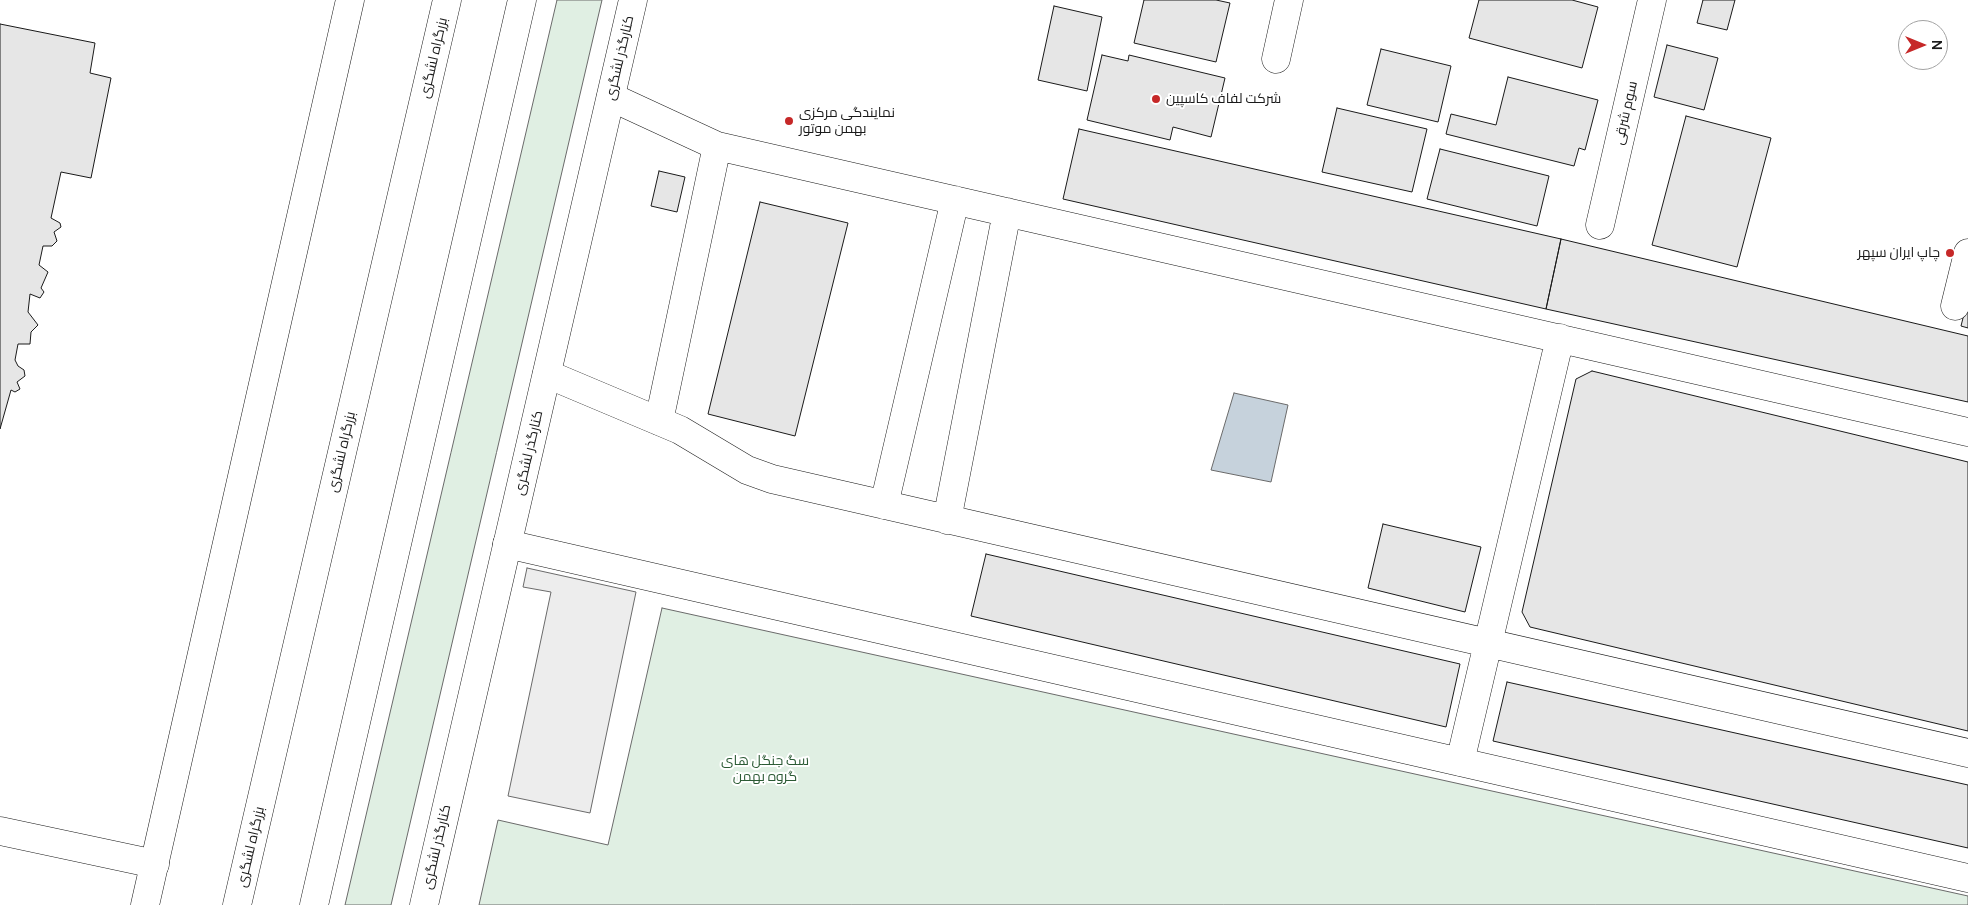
<!DOCTYPE html>
<meta charset="utf-8">
<style>
body{margin:0}
#map{position:relative;width:1968px;height:905px;overflow:hidden;background:#fff;font-family:Manrope,sans-serif}
canvas{display:block}
.north{position:absolute;left:1898px;top:20px;width:50px;height:50px;box-sizing:border-box;background:#fff;border:1px solid #a3a3a3;border-radius:50%;rotate:90deg;font-size:14px;font-weight:700;line-height:20px;text-align:center;color:#1a1a1a}
.north::after{content:'';display:block;margin:auto;width:18px;height:22px;background:#c62828;clip-path:polygon(50% 0,100% 100%,50% 72%,0 100%)}
</style>
<div id="map">
<canvas width="1968" height="905"></canvas>
<div class="north">N</div>
</div>
<script>
const context = document.querySelector('canvas').getContext('2d');
context.lineJoin = 'round';
function fill(path, color) {
  context.fillStyle = color;
  context.fill(path, 'evenodd');
}
function shape(rows) {
  const path = new Path2D();
  for (const r of rows) {
    path.moveTo(r[0], r[1]);
    for (let i = 2; i < r.length; i += 2) path.lineTo(r[i], r[i + 1]);
  }
  return path;
}
function trace(path, color, width, dash) {
  context.strokeStyle = color;
  context.lineWidth = width;
  context.lineCap = dash ? 'butt' : 'round';
  context.setLineDash(dash || []);
  context.stroke(path);
}
function label(font, color, halo, rows, align = 'center') {
  context.font = font + ' Manrope,Cairo,sans-serif';
  context.lineWidth = 4;
  context.setLineDash([]);
  context.textBaseline = 'middle';
  context.strokeStyle = halo;
  context.fillStyle = color;
  for (const [text, x, y, turn = 0] of rows) {
    context.save();
    context.translate(x, y);
    context.rotate((+turn || 0) * Math.PI / 180);
    context.textAlign = isNaN(turn) ? turn : align;
    if (halo) context.strokeText(text, 0, 0);
    context.fillText(text, 0, 0);
    context.restore();
  }
}
const green = shape([
 [557,0,602,0,391,905,345,905,557,0],
 [662,608,1968,896,1968,905,479,905,498,820,608,845,662,608]
]);
fill(green, '#e0efe3');
trace(green, '#6a6a6a', 1);
const parking = shape([
 [527,568,636,592,590,813,508,796,551,592,523,587,527,568]
]);
fill(parking, '#ededed');
trace(parking, '#6a6a6a', 1);
const water = shape([
 [1234,393,1288,405,1271,482,1211,470,1234,393]
]);
fill(water, '#c6d2dc');
trace(water, '#6a6a6a', 1);
const building = shape([
 [1144,0,1216,0,1230,3,1216,62,1134,43,1144,0],
 [1479,0,1572,0,1598,7,1582,68,1469,38,1479,0],
 [1703,0,1735,0,1727,30,1697,23,1703,0],
 [1054,6,1102,17,1087,91,1038,80,1054,6],
 [0,24,95,43,90,73,111,78,91,178,61,172,51,218,60,223,61,227,54,232,57,241,52,246,43,246,39,265,48,272,41,288,44,292,40,298,30,294,28,312,38,325,31,332,30,344,18,344,15,360,18,366,24,370,25,376,17,382,20,389,15,392,11,390,0,429,0,24],
 [1667,45,1718,58,1704,110,1654,97,1667,45],
 [1381,49,1451,66,1438,122,1367,105,1381,49],
 [1102,55,1128,61,1129,55,1225,78,1211,137,1173,127,1170,140,1087,120,1102,55],
 [1508,77,1598,100,1585,150,1579,148,1574,166,1446,134,1451,114,1496,125,1508,77],
 [1337,108,1427,129,1412,192,1322,172,1337,108],
 [1686,116,1771,138,1737,267,1652,245,1686,116],
 [1079,129,1561,239,1546,309,1063,199,1079,129],
 [1440,149,1549,176,1537,226,1427,199,1440,149],
 [659,171,685,177,677,212,651,206,659,171],
 [760,202,848,223,795,436,708,414,760,202],
 [1561,239,1968,336,1968,402,1546,309,1561,239],
 [1966,306,1968,306,1968,328,1961,326,1966,306],
 [1592,371,1968,462,1968,731,1530,627,1522,612,1576,379,1592,371],
 [1383,524,1481,547,1465,612,1368,588,1383,524],
 [986,554,1460,664,1446,727,971,616,986,554],
 [1507,682,1968,785,1968,848,1493,741,1507,682]
]);
fill(building, '#e6e6e6');
trace(building, '#1a1a1a', 1);
const minor = shape([
 [1276,59,1289,0],
 [611,97,717,146,1968,432],
 [1600,225,1652,0],
 [1955,306,1968,253],
 [547,374,680,430,747,470,772,479,1968,753],
 [659,421,717,146],
 [884,505,955,200],
 [947,520,1007,212],
 [507,544,1968,878],
 [1460,762,1560,338],
 [0,831,155,864]
]);
const major = shape([
 [145,905,350,0],
 [424,905,633,0]
]);
const highway = shape([
 [237,905,447,0],
 [314,905,522,0]
]);
trace(minor, '#1a1a1a', 29);
trace(major, '#1a1a1a', 29);
trace(highway, '#1a1a1a', 29);
trace(minor, '#fff', 28);
trace(major, '#fff', 28);
trace(highway, '#fff', 28);
for (const [x, y, r, color] of [
 [1156,99,5,"#c62828"],
 [789,121,5,"#c62828"],
 [1950,253,5,"#c62828"]
]) {
  const dot = new Path2D();
  dot.arc(x, y, r, 0, 2 * Math.PI);
  context.fillStyle = color;
  context.fill(dot);
  trace(dot, '#fff', 2);
}
label('14px', '#1a1a1a', '#fff', [
 ["بزرگراه لشگری",434,58,-77],
 ["کنارگذر لشگری",620,58,-77],
 ["سوم شرقی",1626,113,-77],
 ["بزرگراه لشگری",342,452,-77],
 ["کنارگذر لشگری",529,453,-77],
 ["بزرگراه لشگری",251,847,-77],
 ["کنارگذر لشگری",437,847,-77]
]);
label('14px', '#1a1a1a', '#fff', [
 ["شرکت لفاف کاسپین",1166,99],
 ["نمایندگی مرکزی",799,113],
 ["بهمن موتور",799,129],
 ["چاپ ایران سپهر",1940,253,"right"]
], 'left');
label('14px', '#2b5a34', '#fff', [
 ["سگ جنگل های",765,761],
 ["گروه بهمن",765,777]
]);
</script>
